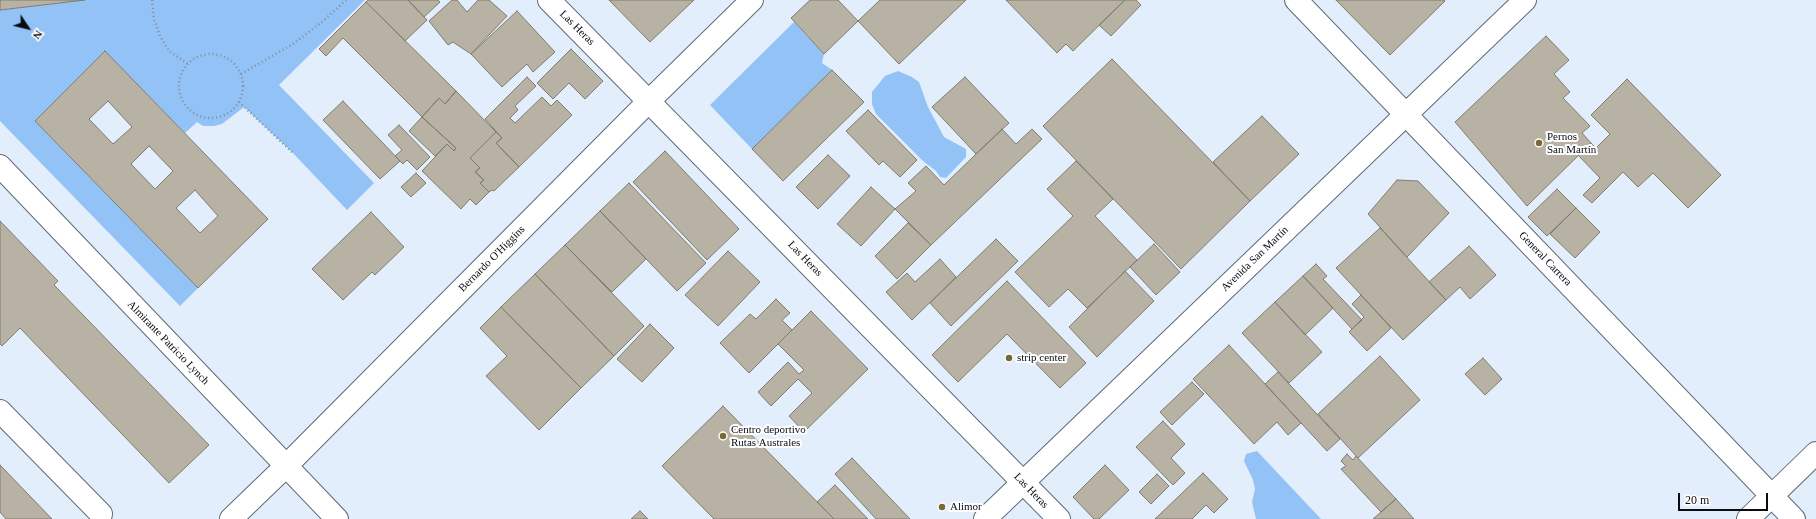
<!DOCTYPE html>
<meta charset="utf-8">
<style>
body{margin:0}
#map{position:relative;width:1816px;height:519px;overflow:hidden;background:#e2eefb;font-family:Georgia,serif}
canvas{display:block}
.north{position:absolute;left:8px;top:8px;width:40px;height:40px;-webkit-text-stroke:3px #fff;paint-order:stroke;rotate:125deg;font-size:11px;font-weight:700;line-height:16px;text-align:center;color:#090c11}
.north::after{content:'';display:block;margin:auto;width:14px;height:18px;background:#090c11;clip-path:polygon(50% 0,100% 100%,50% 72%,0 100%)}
.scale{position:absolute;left:1678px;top:493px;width:90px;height:18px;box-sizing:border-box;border:2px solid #090c11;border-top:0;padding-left:5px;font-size:12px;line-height:14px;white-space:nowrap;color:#090c11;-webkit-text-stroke:3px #fff;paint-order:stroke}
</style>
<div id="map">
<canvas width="1816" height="519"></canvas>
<div class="north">N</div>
<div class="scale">20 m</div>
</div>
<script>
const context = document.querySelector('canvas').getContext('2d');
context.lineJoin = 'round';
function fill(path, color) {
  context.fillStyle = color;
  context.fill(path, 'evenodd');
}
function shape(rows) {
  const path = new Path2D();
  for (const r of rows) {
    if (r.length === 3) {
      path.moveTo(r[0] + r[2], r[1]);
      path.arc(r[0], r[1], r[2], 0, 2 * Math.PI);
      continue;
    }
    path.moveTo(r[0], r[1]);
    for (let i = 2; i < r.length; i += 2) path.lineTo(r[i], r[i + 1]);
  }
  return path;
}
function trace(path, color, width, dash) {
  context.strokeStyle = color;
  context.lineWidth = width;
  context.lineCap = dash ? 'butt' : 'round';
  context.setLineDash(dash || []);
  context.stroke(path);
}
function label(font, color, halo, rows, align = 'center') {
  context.font = font + ' Georgia,serif';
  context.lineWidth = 4;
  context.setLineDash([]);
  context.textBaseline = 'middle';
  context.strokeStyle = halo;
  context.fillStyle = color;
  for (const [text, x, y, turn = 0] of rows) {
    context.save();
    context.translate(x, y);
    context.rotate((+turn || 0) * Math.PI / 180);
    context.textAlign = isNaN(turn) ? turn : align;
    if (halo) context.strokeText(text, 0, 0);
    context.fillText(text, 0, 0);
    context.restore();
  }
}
fill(shape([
 [85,0,365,0,279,85,374,183,347,210,292,152,244,107,222,124,214,126,203,126,197,122,185,133,105,52,35,121,198,288,180,306,0,121,0,10],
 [794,22,824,54,822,63,832,70,752,149,710,105],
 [898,71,912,77,919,82,928,107,944,137,966,149,966,157,946,178,940,177,936,171,923,161,876,114,872,104,872,92,885,76],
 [1257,451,1321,519,1256,519,1252,502,1255,489,1253,480,1244,461,1246,454]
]), '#93c2f7');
const building = shape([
 [0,0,85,0,0,10,0,0],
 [368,0,408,0,427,20,405,41,366,2,368,0],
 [408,0,438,0,440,2,424,17,408,0],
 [452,0,457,0,467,12,478,0,489,0,507,16,471,54,453,42,448,45,429,21,452,0],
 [609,0,694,0,650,42,609,0],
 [810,0,838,0,858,21,824,54,791,18,810,0],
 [880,0,966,0,899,64,858,21,880,0],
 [1006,0,1125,0,1073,51,1066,44,1057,53,1006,0],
 [1125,0,1136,0,1141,5,1111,36,1099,25,1125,0],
 [1336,0,1444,0,1445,1,1390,55,1336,0],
 [366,2,456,91,445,104,439,98,422,117,343,38,326,56,319,49,366,2],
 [517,11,555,52,533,72,527,64,502,87,471,54,517,11],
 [1546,36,1569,60,1554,74,1570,92,1563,98,1590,126,1582,133,1591,143,1527,206,1455,122,1546,36],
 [571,49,603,81,585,99,569,83,553,99,537,83,571,49],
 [105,51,268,219,198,288,35,121,105,51],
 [108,101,132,127,113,144,89,119,108,101],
 [149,146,173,171,155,189,131,164,149,146],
 [195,190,218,216,200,233,176,208,195,190],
 [1112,59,1250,201,1181,269,1043,126,1112,59],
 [832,70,864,102,783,181,752,149,832,70],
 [527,77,536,86,515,106,518,110,510,118,515,123,542,97,551,106,557,100,572,115,519,167,496,143,502,138,485,119,527,77],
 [965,77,1009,123,976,154,932,107,965,77],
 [1627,79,1721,175,1688,208,1653,173,1638,187,1623,172,1592,203,1583,195,1600,178,1578,155,1591,143,1596,148,1610,134,1591,115,1627,79],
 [456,91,496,132,470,158,480,168,475,172,484,180,480,183,489,192,476,205,470,199,461,209,422,171,447,144,454,151,456,148,422,117,439,98,445,104,456,91],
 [343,101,400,161,380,179,323,120,343,101],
 [868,110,917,160,900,177,883,161,879,165,846,131,868,110],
 [1262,116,1299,154,1250,201,1213,162,1262,116],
 [422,117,456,148,454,151,447,144,435,156,409,131,422,117],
 [399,125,430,157,417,170,407,160,403,164,395,156,402,150,388,135,399,125],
 [1002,129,1016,144,1032,129,1042,139,931,245,895,209,916,191,908,183,926,166,944,185,1002,129],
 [496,132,502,138,496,143,519,167,494,191,492,190,489,192,480,183,484,180,475,172,480,168,470,158,496,132],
 [665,151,739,229,707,260,633,182,665,151],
 [828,155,850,176,818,209,796,187,828,155],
 [1076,161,1113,199,1095,216,1137,260,1087,308,1068,289,1049,307,1015,272,1073,216,1047,189,1076,161],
 [416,173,426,183,411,197,401,187,416,173],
 [1397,180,1418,181,1449,213,1407,257,1368,214,1397,180],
 [629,183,706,263,677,291,600,211,629,183],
 [871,187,895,209,861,246,837,224,871,187],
 [1557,189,1576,208,1547,236,1528,217,1557,189],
 [1576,208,1600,232,1575,258,1550,234,1576,208],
 [600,211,646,259,612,292,565,245,600,211],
 [371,212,404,247,375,275,372,272,343,300,312,269,371,212],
 [0,221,58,281,54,285,209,445,169,483,20,328,2,346,0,344,0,221],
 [908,223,931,245,897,279,875,256,908,223],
 [1380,228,1446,300,1403,340,1336,268,1380,228],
 [996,239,1018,261,951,326,930,303,996,239],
 [1154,244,1180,272,1156,295,1130,267,1154,244],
 [565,245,644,326,614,356,535,274,565,245],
 [1469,246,1496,275,1470,299,1460,287,1446,300,1429,282,1469,246],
 [728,251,760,282,718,326,685,295,728,251],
 [940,259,956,277,912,320,886,292,907,273,915,282,940,259],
 [1316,264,1327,276,1323,279,1362,320,1352,329,1303,276,1316,264],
 [1125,271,1154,301,1097,357,1069,327,1125,271],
 [535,274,614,356,581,388,501,307,535,274],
 [1303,276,1333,308,1305,335,1275,302,1303,276],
 [1007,281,1086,363,1060,388,1007,334,958,382,932,355,1007,281],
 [1361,295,1391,328,1367,351,1349,332,1364,317,1352,304,1361,295],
 [776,299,790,313,782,320,792,330,749,373,720,343,750,314,756,319,776,299],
 [1275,302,1322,352,1289,383,1242,333,1275,302],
 [501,307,581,388,539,430,486,376,507,356,480,328,501,307],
 [811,311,868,369,804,432,789,416,812,393,798,379,771,406,758,392,788,362,799,374,804,370,778,344,811,311],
 [650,324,674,348,642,382,617,359,650,324],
 [1229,345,1301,423,1288,435,1277,422,1254,444,1193,379,1229,345],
 [1380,356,1420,400,1358,458,1318,414,1380,356],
 [1483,358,1502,379,1485,395,1465,374,1483,358],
 [1278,372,1340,439,1327,451,1265,384,1278,372],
 [1192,382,1204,394,1172,425,1160,412,1192,382],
 [723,406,834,519,714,519,662,466,723,406],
 [1163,421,1185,444,1171,458,1185,473,1173,485,1136,447,1163,421],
 [1347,454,1353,460,1356,456,1396,499,1381,512,1341,469,1346,466,1341,461,1347,454],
 [852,458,910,519,876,519,835,474,852,458],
 [0,465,52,519,6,519,0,512,0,465],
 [1105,465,1129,490,1099,519,1094,519,1073,497,1105,465],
 [1203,473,1228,499,1214,513,1206,505,1192,519,1155,519,1203,473],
 [1157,474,1169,486,1151,504,1139,492,1157,474],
 [835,485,868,519,834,519,817,502,835,485],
 [1396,499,1414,519,1373,519,1381,512,1396,499],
 [640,511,648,519,631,519,640,511]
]);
fill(building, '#b7b2a3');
trace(building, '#807c6d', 1);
const minor = shape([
 [549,0,1059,519],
 [1296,0,1794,519],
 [0,166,337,519],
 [0,411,101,514],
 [1748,519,1816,453]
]);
const major = shape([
 [231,519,286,466,650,100,752,0],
 [985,519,1525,0]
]);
trace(minor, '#606a76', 24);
trace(major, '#606a76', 24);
trace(shape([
 [152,0,154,19,160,36,169,51,188,64],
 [211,86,32],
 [241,74,293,44,322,22,346,0],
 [239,102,292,152]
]), '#848d96', 2.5, [1, 3]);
trace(minor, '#fff', 22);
trace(major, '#fff', 22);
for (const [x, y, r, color] of [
 [1539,143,4,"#786836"],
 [1009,358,4,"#786836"],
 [723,436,4,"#786836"],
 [942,507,4,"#786836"]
]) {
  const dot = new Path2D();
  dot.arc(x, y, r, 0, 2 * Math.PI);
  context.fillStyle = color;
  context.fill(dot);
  trace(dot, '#fff', 1.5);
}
label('11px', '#090c11', '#fff', [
 ["Las Heras",577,28,45],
 ["Bernardo O'Higgins",492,259,-45],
 ["Las Heras",805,259,46],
 ["Avenida San Martín",1255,259,-44],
 ["General Carrera",1545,259,46],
 ["Almirante Patricio Lynch",168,343,46],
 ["Las Heras",1031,491,46]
]);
label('11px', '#090c11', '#fff', [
 ["Pernos",1547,137],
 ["San Martín",1547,150],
 ["strip center",1017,358],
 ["Centro deportivo",731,430],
 ["Rutas Australes",731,443],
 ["Alimor",950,507]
], 'left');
</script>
